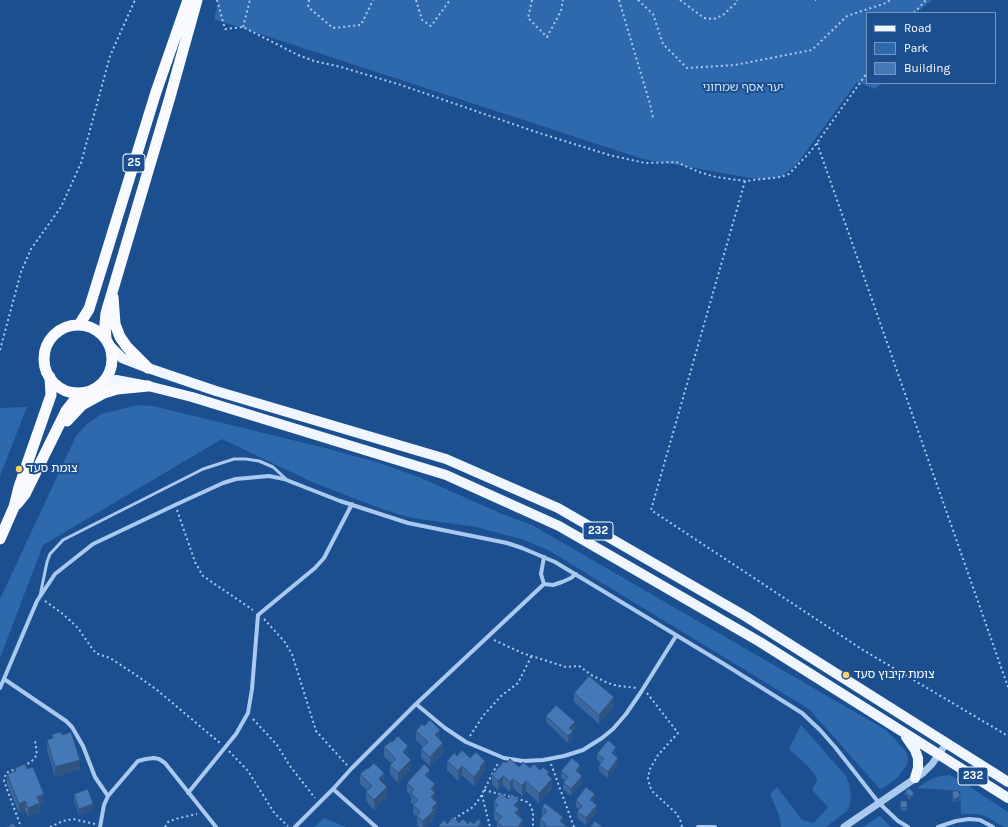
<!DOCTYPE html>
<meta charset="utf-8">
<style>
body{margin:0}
#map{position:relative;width:1008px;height:827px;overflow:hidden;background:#1b4f8f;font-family:Karla,sans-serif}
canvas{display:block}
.legend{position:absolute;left:866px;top:12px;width:130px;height:72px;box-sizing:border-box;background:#1b4f8f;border:1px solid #7695bc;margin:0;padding:5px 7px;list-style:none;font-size:12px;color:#fff}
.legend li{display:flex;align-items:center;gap:8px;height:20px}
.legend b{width:20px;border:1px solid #7695bc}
</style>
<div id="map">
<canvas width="1008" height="827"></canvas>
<ul class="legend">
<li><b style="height:5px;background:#f0f6ff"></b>Road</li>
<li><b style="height:11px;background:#2e69ad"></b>Park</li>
<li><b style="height:11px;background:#4478b7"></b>Building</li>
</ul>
</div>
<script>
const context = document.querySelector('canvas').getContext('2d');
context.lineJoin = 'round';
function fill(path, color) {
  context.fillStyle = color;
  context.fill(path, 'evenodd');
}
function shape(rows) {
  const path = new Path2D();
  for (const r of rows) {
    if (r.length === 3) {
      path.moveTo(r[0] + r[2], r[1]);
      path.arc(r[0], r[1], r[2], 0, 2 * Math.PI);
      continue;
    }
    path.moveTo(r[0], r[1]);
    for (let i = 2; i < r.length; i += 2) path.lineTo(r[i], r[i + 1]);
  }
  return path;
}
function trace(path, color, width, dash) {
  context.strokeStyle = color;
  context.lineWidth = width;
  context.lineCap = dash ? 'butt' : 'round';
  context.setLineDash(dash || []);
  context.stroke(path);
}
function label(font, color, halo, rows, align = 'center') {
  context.font = font + ' Karla,"Noto Sans Hebrew",sans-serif';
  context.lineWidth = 4;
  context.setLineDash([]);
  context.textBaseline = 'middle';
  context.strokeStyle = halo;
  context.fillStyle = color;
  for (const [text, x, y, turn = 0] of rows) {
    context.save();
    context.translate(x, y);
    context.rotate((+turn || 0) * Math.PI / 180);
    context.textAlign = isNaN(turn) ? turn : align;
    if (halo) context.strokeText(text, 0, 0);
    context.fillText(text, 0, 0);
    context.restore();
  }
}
fill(shape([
 [219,0,932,0,916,13,867,13,867,83,883,83,875,89,857,82,796,165,781,177,762,180,643,159,214,19],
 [138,405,153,406,325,448,376,462,419,477,502,514,532,525,886,730,905,750,908,758,907,765,896,779,883,788,880,789,809,709,548,550,521,539,476,527,412,518,385,510,312,482,222,439,43,545,0,658,0,599,76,436,86,425,101,414],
 [27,407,0,476,0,477,0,408],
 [801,725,846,776,849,784,851,800,848,810,826,827,781,827,779,815,770,794,777,787,802,820,814,823,828,807,812,790,817,781,816,776,807,765,789,749],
 [949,775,958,779,1008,812,1008,827,1004,827,987,817,977,814,961,814,960,791,917,788,933,778,941,776],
 [880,816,891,827,863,827],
 [324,818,346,827,314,827]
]), '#2e69ad');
trace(shape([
 [217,0,225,29,243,27,298,55,314,61,341,67,401,85,536,132,609,155,645,163,676,162,699,172,716,177,745,181,781,177,789,174,811,151,867,73],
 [309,0,308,7,333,28,361,25,373,0],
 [416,0,422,20,431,26,450,0],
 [532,0,528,18,547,37,561,11,563,0],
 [619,0,650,104,653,118],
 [638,0,653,14,663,44,687,68,735,65,812,50,847,16,886,3,890,0],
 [680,0,704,18,714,19,723,15,736,3,737,0],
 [815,0,816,0],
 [914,13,926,0],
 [243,27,250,0],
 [817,143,1008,687],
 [745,181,651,510,863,650,1008,736],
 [0,350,21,272,31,249,61,207,81,163,110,56,135,0],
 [177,510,195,562,203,576,253,610],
 [45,601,63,614,78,628,93,650,98,654,110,658,136,675,157,690,220,743],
 [264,619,284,641,292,654,316,731,347,765],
 [494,640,522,653,566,667,579,666,593,676,608,683,618,686,637,688],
 [647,693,678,733,658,755,650,769,648,778,650,787,653,792,677,814,681,822,682,827],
 [253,719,277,745,290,766,315,798],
 [470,736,483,716,501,696,518,683,532,655],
 [229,751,248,771,275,814,288,826],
 [551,764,574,827],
 [23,766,31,762,37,755,35,740],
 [18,768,6,773,4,781,21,827],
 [484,790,511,797],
 [482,795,490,827],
 [516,798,527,802,530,805,533,812,533,827],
 [454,819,473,807,480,798,498,763],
 [50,827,63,821,73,819,95,824],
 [165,827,168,822,175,819,197,814]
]), '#a9c9ee', 2, [2, 3]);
trace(shape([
 [40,596,47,562,50,554,63,540,203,469,234,459,246,459,259,461,273,467,286,479]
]), '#a9c9ee', 3);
trace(shape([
 [544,557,541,574,544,584,553,585,562,582,571,578,576,574],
 [4,679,66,721,72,727,83,746,95,777,108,796],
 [0,688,37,601,55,574,93,544,175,505,223,483,236,479,269,476,284,479,340,501,408,523,507,543,522,548,555,562,724,664,802,713,820,730,835,747,879,803,898,821,908,827],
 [416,704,445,728,466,742,504,758,523,761,543,760,564,756,583,750,602,738,613,729,626,714,641,692,676,636],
 [333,789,376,827],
 [188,793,236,734,248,713,252,689,258,615,315,568,324,558,352,504],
 [100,827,104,805,108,796,138,761,146,759,154,758,159,759,165,763,216,827],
 [295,827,333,789,351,769,416,704,544,584],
 [698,827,715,827],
 [938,827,956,821,969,819,980,820,993,827]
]), '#a9c9ee', 4);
trace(shape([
 [844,827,923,773,932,764,946,744]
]), '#a9c9ee', 7);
trace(shape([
 [110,346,122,358,148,368,216,391,446,459,558,508,745,616,1008,782],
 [104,382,116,380,148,386,192,397,446,475,559,526,760,642,1008,798],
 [906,737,915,750,918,758,918,768,915,778]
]), '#f0f6ff', 10);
trace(shape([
 [113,297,115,324,120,337,127,347,148,368],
 [79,325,89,309,156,92,188,0],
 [78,359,34],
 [106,339,105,324,106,313,170,97,197,0],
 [67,421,82,405,104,393,117,389,148,386],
 [17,504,25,494,66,411,80,393],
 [0,539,14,507,19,487,51,395,50,377]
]), '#f8faff', 11);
fill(shape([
 [574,693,614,707,599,724,574,702],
 [546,716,575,728,572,731,573,738,568,743,546,722],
 [416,731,440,739,443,753,430,766,421,758,421,749,423,747,416,740],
 [52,734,62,735,80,769,55,777,47,749,47,740,52,738],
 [384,747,408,756,411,769,398,783,390,774,390,765,391,763,384,757],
 [616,753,615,755,618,764,608,778,599,771,599,765,601,763,597,760,597,754],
 [457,756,470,758,485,770,481,774,481,778,474,786,462,775,458,781,447,770,447,761],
 [506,763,519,767,540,770,549,776,552,788,539,803,526,791,522,796,513,788,510,792,503,785,498,790,492,784,492,775],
 [15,768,27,769,44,804,40,805,40,813,28,817,25,811,19,813,7,784,7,774,15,771],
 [561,771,580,771,579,773,582,782,571,796,563,789,563,783,565,780,561,778],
 [360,774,384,783,387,796,374,810,366,801,366,792,367,790,360,784],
 [430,779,435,784,435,801,437,812,434,815,434,819,427,827,419,827,417,825,417,817,413,814,413,805,411,803,411,795,407,792,407,783],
 [905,791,914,796,910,800,905,794],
 [952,792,960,798,959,801,955,802,953,801],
 [74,794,93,810,79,815,74,800],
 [508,799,519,800,519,816,523,827,497,827,497,822,494,819,494,801],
 [576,800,595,800,593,802,597,811,586,825,577,818,577,812,579,810,576,807],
 [900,801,907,801,907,810,901,811],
 [542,807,563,824,567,827,540,827,540,819,542,817]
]), '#3a679d');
fill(shape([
 [614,697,614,707,599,724,599,715],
 [575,722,575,728,569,734,569,728],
 [440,730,440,739,435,744,435,735],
 [573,731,573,738,568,743,568,736],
 [443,743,443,753,430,766,430,757],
 [408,746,408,756,403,761,403,752],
 [616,747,616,753,612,759,612,753],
 [618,758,618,764,608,778,608,772],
 [80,760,80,769,55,777,55,767],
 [411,760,411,769,398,783,398,773],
 [485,761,485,770,481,774,481,778,474,786,474,777,480,767],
 [580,765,580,771,576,777,576,771],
 [462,766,462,775,458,781,458,771],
 [430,770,430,779,425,775],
 [384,773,384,783,379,788,379,779],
 [503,776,503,785,498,790,498,781],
 [582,776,582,782,571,796,571,789],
 [513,779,513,788,510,792,510,782],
 [552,779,552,788,539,803,539,793],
 [526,781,526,791,522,796,522,786],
 [435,784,435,802,431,807,431,789],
 [387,787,387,796,374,810,374,800],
 [914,793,914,796,910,800,910,797],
 [44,794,44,804,40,805,40,813,28,817,28,808,37,797],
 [595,794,595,800,590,806,590,800],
 [960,795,960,798,959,801,955,802,955,799],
 [519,800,519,809,514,805],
 [25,801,25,811,19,813,19,804],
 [437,803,437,812,434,815,434,819,427,827,423,827,423,821,432,808],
 [93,804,93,810,79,815,79,809],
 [597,805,597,811,586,825,586,818],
 [519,809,519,819,515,813],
 [563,817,563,826,560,821],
 [523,820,523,827,519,827,519,825],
 [481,822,481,827,478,827,478,826]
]), '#305480');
const building = shape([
 [589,676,614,697,599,715,574,693,589,676],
 [556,705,575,722,569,728,573,731,568,736,546,716,556,705],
 [430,720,440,730,435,735,443,743,430,757,421,749,428,742,416,731,422,724,424,726,430,720],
 [61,732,62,735,71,732,80,760,55,767,47,740,53,738,52,734,61,732],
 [398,736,408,746,403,752,411,760,398,773,390,765,396,759,384,747,391,741,392,742,398,736],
 [608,740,616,747,612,753,618,758,608,772,599,765,604,759,597,754,608,740],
 [462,750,470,758,476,752,485,761,480,767,481,768,474,777,462,766,458,771,447,761,454,753,457,756,462,750],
 [572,758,580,765,576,771,582,776,571,789,563,783,568,777,561,771,572,758],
 [510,759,519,767,523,762,530,768,534,764,540,770,543,767,549,772,547,774,552,779,539,793,526,781,522,786,513,779,510,782,503,776,498,781,492,775,504,761,506,763,510,759],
 [374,763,384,773,379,779,387,787,374,800,366,792,372,786,360,774,367,768,368,769,374,763],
 [25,764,27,769,33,767,44,794,37,797,40,803,28,808,25,801,19,804,7,774,16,771,15,768,25,764],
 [424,764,430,770,425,775,435,784,431,789,435,793,431,797,437,803,432,808,434,810,423,821,417,816,420,811,413,805,418,800,411,793,414,789,407,783,424,764],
 [586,787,595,794,590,800,597,805,586,818,577,812,582,806,576,800,586,787],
 [909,788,914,793,910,797,905,791,909,788],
 [88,789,93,804,79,809,74,794,88,789],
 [954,791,958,791,960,795,959,797,955,799,953,798,952,792,954,791],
 [501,793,508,799,512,794,519,800,514,805,519,809,515,813,523,820,519,825,520,827,503,827,497,822,502,817,494,810,498,805,494,801,501,793],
 [900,801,907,801,907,807,901,808,900,801],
 [545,803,563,817,560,821,567,827,544,827,546,824,540,819,547,811,542,807,545,803],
 [453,817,459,823,463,819,468,824,470,821,474,824,478,819,481,822,478,826,479,827,438,827,444,820,447,824,453,817],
 [595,821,603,827,590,827,595,821],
 [13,823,16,827,7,827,13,823]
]);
fill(building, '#4478b7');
trace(building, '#305480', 1);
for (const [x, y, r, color] of [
 [19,469,4,"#ffd166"],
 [846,675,4,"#ffd166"]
]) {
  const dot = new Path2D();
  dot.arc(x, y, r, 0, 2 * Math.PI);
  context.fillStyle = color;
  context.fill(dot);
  trace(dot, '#1b4f8f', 1.5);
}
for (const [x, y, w] of [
 [134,163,22],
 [598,531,30],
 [973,776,30]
]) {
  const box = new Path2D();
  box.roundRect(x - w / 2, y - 9, w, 18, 3);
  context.fillStyle = '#1b4f8f';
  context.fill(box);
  trace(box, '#fff', 1);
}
label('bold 11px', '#fff', null, [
 ["25",134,163],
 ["232",598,531],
 ["232",973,776]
]);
label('12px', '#cfe3fa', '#1b4f8f', [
 ["יער אסף שמחוני",743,88]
]);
label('12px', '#fff', '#1b4f8f', [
 ["צומת סעד",27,469],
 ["צומת קיבוץ סעד",854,675]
], 'left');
</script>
